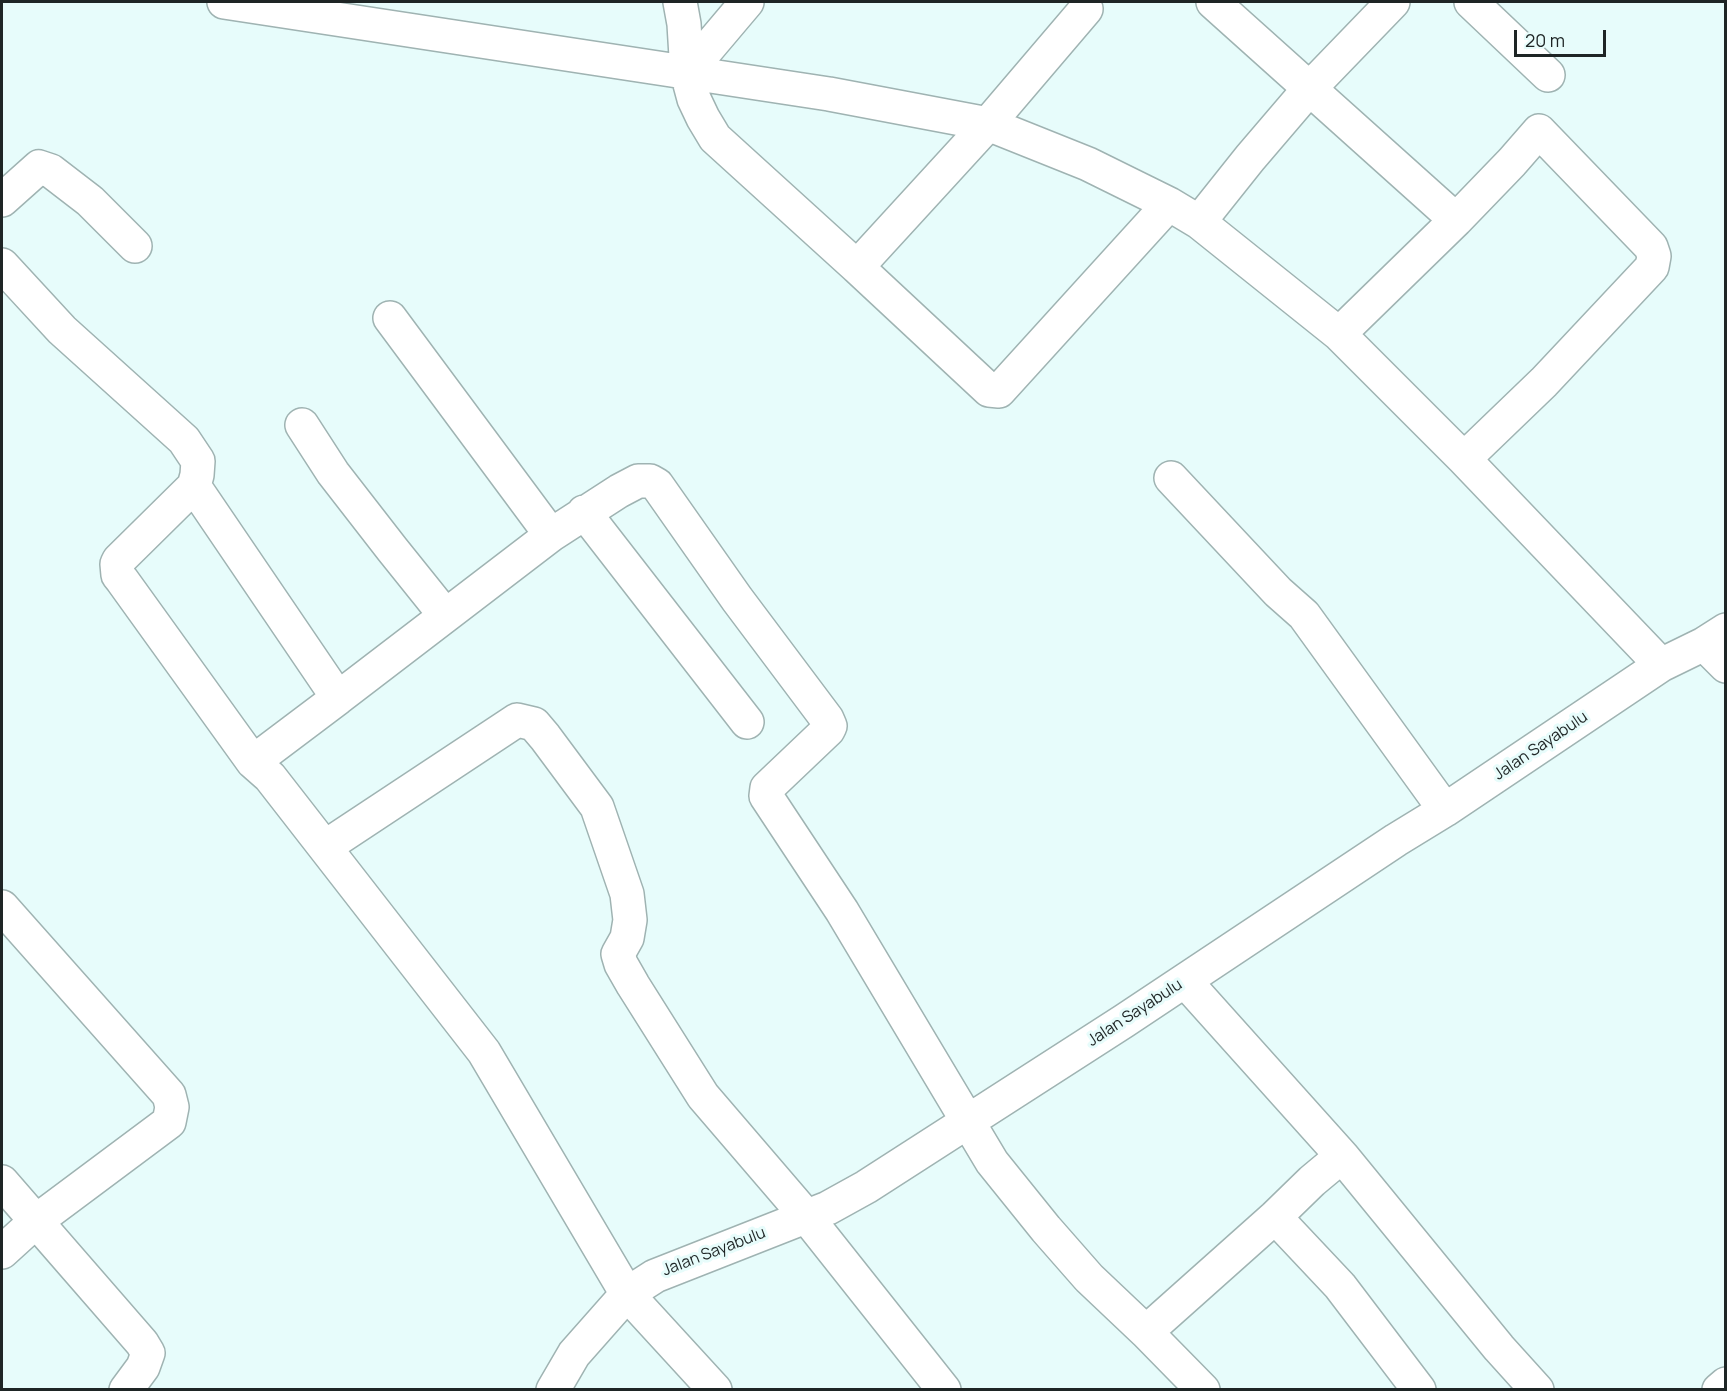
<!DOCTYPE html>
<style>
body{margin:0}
#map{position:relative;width:1727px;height:1391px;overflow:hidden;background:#e7fcfb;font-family:Manrope,sans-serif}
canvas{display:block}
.frame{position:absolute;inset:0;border:3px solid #1e2525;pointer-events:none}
.scale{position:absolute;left:1514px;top:30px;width:92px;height:27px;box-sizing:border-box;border:3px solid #1e2525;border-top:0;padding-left:8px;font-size:18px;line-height:21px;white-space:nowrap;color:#1e2525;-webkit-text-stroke:4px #e7fcfb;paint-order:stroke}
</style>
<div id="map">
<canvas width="1727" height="1391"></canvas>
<div class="frame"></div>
<div class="scale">20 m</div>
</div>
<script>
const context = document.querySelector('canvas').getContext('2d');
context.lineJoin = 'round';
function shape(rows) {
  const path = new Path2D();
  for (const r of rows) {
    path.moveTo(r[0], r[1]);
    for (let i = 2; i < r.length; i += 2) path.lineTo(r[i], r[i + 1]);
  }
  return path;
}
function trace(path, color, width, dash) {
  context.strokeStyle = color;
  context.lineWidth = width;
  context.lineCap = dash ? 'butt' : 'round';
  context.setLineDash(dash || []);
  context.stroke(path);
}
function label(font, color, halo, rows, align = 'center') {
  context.font = font + ' Manrope,sans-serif';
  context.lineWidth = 6;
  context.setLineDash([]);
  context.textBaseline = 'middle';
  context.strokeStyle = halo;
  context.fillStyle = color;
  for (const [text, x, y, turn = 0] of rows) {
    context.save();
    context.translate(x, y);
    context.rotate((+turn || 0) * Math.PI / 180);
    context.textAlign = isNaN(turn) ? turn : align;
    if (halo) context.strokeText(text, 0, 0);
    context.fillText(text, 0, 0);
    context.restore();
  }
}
const minor = shape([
 [224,2,829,94,988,124,1088,164,1169,204,1199,222,1250,158,1309,89,1393,2],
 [680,2,684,24,687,73,694,99,703,118,715,138,857,267,988,124,1086,9],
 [1213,2,1456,220],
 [1471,2,1548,75],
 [687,73,747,2],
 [2,200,39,167,51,171,90,201,135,246],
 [1199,222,1339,334,1464,459,1661,665],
 [2,265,62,330,184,440,198,461,197,475,194,486,119,560,117,564,118,575,122,580,253,762,270,777,484,1052,627,1294,715,1390],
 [857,267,989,390,999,391,1169,204],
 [390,318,551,535],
 [1339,334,1456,220,1512,162,1539,131,1651,247,1654,256,1652,267,1544,382,1464,459],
 [302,425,333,473,392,549,445,615],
 [1171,478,1278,592,1304,615,1445,810],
 [194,486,338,698,253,762],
 [584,512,747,722],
 [1704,644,1726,666],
 [338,698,551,535,619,491,638,481,650,481,657,485,737,599,827,719,830,726,828,730,767,788,766,796,842,911,992,1162,1046,1229,1089,1278,1146,1332,1275,1217,1312,1181,1342,1156,1499,1348,1537,1390],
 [325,847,517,720,534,724,545,737,597,807,627,894,630,920,627,938,618,954,621,964,633,985,703,1096,806,1216,944,1390],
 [2,907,169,1095,172,1107,169,1122,35,1222,2,1252],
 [1185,981,1342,1156],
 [2,1182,142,1343,148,1353,143,1367,126,1390],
 [1275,1217,1340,1286,1419,1390],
 [1146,1332,1203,1390],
 [553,1390,574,1354,627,1294,655,1276,828,1208,866,1187,1124,1021,1396,840,1445,810,1661,665,1704,644,1726,630],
 [1719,1390,1726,1384]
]);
trace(minor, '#9fb3b2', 36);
trace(minor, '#fff', 33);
label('16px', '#1e2525', '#e7fcfb', [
 ["Jalan Sayabulu",1541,746,-34],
 ["Jalan Sayabulu",1135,1013,-33],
 ["Jalan Sayabulu",714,1252,-21]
]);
</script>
